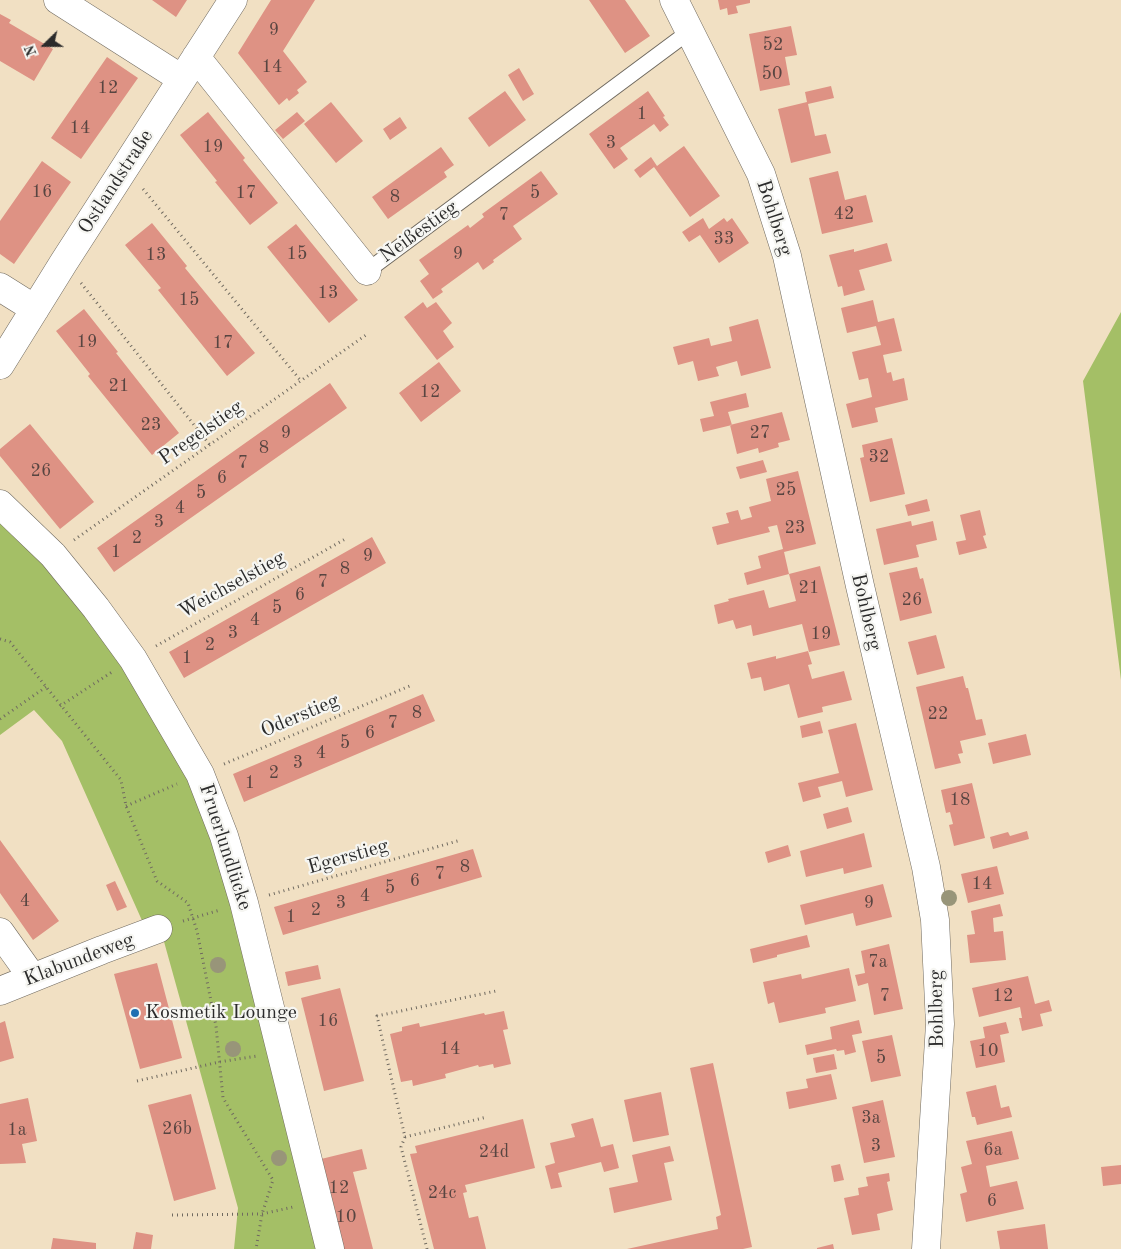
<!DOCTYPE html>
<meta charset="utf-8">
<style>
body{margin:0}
#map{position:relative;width:1121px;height:1249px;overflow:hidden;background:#f1e0c3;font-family:"Old Standard TT",serif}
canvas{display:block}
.north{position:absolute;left:20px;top:20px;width:50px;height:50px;-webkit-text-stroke:4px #f6f6f2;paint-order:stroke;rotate:248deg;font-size:14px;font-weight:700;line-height:20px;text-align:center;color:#2b2b2b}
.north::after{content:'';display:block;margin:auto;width:18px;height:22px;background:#2b2b2b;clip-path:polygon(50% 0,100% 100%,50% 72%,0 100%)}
</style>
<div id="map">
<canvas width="1121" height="1249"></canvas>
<div class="north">N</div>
</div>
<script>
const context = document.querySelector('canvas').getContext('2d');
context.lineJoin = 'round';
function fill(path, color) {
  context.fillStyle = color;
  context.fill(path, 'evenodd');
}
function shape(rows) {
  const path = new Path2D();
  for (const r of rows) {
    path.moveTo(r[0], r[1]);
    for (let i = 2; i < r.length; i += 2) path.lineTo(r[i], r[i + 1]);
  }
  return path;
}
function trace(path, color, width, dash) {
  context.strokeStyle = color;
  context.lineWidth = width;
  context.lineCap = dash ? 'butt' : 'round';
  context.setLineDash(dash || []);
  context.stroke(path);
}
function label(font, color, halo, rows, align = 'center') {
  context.font = font + ' "Old Standard TT",serif';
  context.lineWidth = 4.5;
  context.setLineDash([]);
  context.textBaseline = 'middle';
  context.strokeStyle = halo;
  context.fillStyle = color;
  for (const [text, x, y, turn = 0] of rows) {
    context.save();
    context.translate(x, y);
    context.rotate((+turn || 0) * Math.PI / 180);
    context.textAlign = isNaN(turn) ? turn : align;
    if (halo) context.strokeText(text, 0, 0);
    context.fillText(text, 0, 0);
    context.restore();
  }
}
fill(shape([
 [1121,312,1121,680,1083,381],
 [0,516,86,611,137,683,191,775,234,892,323,1249,234,1249,238,1208,158,920,144,925,62,741,34,710,0,735]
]), '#a4bf66');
fill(shape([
 [152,0,187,0,176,17],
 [271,0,315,0,283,51,307,82,297,90,299,93,289,101,287,98,279,105,238,53],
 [589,0,625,0,650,36,625,53],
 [718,0,750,0,750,3,736,6,738,13,728,15,727,8,720,10],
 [0,14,11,20,9,23,53,49,34,81,0,61],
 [791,26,797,55,785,57,790,85,760,91,749,34],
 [107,57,138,78,81,159,51,138],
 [519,68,534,94,523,101,508,75],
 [831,86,834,98,808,104,815,136,826,134,831,153,791,163,778,109,807,102,805,92],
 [505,91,526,120,489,147,468,118],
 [648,91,665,116,663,117,669,125,660,132,654,124,620,148,628,159,614,169,589,134],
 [331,102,363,141,336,163,304,124],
 [208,112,245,158,243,160,278,203,250,225,215,182,217,181,180,135],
 [297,112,305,121,283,139,275,130],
 [400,117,407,128,390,140,383,129],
 [684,146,720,196,690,217,654,167,640,178,634,170,651,157,657,166],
 [441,147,454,165,444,172,447,177,388,219,372,197],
 [42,161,71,182,14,264,0,254,0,221],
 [541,171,558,194,513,226,522,239,493,260,494,262,483,270,478,262,441,289,443,292,433,299,420,281,429,274,419,260,468,225,470,228,484,217,482,214],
 [838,171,845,200,866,195,873,222,822,234,809,178],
 [703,218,709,229,724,218,727,222,732,218,749,243,719,263,700,235,689,242,682,232],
 [152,223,187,266,185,268,255,353,227,376,158,290,161,288,125,245],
 [296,224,358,300,329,323,267,247],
 [887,243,892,261,859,270,865,290,844,296,842,286,838,287,829,255,854,249,854,252],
 [873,300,878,322,894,318,902,351,883,355,887,373,891,372,893,381,904,378,908,400,875,408,878,422,852,428,846,404,872,397,868,378,859,380,852,352,881,345,876,326,847,333,841,308],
 [423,302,427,308,436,302,452,323,443,331,454,347,437,360,404,317],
 [84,309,118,352,116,353,179,433,152,455,88,376,90,374,56,331],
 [758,319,771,368,741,376,737,361,716,367,719,376,698,381,693,361,678,365,673,347,709,338,711,346,732,341,729,327],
 [439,362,461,391,421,422,399,393],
 [330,383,347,408,114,572,97,548],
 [746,393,749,407,728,412,732,425,703,432,700,419,714,416,710,402],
 [782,412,790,440,778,443,779,447,759,453,758,448,737,454,730,425],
 [30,424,94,502,60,529,0,456,0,449],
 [892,438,905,494,870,502,860,458,864,457,862,445],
 [763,460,767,472,740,479,736,467],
 [798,471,816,544,784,552,789,574,747,585,744,573,761,568,758,556,783,549,777,525,768,527,770,532,717,545,712,527,729,523,726,513,738,510,741,520,752,517,749,507,771,501,766,479],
 [927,499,930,511,908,516,905,505],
 [980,510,986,535,983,536,987,548,959,555,956,542,966,540,960,515],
 [911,521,912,526,933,521,937,540,916,545,919,557,884,565,876,529],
 [372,537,386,563,184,678,169,652],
 [820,566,840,645,809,652,802,624,753,636,751,625,736,629,733,620,718,624,714,605,729,601,728,599,764,590,769,608,796,601,789,574],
 [917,567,920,579,923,578,932,613,900,621,889,573],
 [936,635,945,668,917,675,908,642],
 [808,651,812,664,808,665,812,679,844,671,852,700,822,707,823,712,798,718,789,684,764,691,761,677,751,679,747,663,776,656,776,659],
 [963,676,966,688,968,688,976,720,982,719,986,735,960,741,963,753,958,754,961,763,935,769,916,687],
 [423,694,435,721,244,802,233,774],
 [820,721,823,733,802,738,800,726],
 [856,723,873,790,846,797,842,781,818,787,821,797,803,802,798,783,839,773,828,730],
 [1026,734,1031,755,993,764,988,743],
 [972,783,985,838,954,846,949,825,953,824,950,812,946,813,941,790],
 [848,807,852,822,827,829,823,814],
 [1027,831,1029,839,993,849,990,837,1008,832,1010,836],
 [864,833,872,867,844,874,843,868,806,877,800,851],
 [0,840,59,921,33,940,0,893],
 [788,845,791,856,768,863,765,852],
 [473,849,482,877,283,935,274,907],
 [997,866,1004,894,968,903,961,874],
 [115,881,127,907,117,911,106,885],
 [883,884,892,917,856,926,853,913,805,925,800,905],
 [1000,904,1003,916,993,918,994,932,1003,931,1006,960,970,963,967,935,975,934,971,911],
 [807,935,810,947,777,955,777,957,753,963,750,949],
 [889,944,903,1009,874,1015,868,983,858,986,855,975,865,973,861,951],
 [157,963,182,1058,140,1069,114,974],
 [318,965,321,979,288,986,285,972],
 [849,968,856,1001,825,1008,826,1013,779,1023,774,1002,768,1004,763,982,801,974,802,979],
 [1028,976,1035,1004,1049,1000,1052,1011,1040,1014,1043,1026,1022,1031,1019,1018,1022,1018,1020,1007,979,1017,972,988],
 [340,988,364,1081,324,1091,301,998],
 [504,1011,508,1029,503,1030,511,1064,494,1068,493,1064,479,1067,478,1065,445,1074,446,1078,413,1086,412,1080,401,1082,390,1034,402,1031,402,1027,419,1023,420,1027,484,1013,485,1015],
 [859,1020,862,1033,852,1035,856,1052,845,1055,844,1050,837,1051,836,1049,807,1055,805,1045,832,1039,830,1027],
 [5,1021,14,1058,0,1062,0,1023],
 [1006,1022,1009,1033,1000,1035,1005,1062,976,1068,970,1041,985,1038,983,1027],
 [892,1035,901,1076,871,1082,862,1041],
 [834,1054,837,1069,816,1073,813,1058],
 [713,1063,752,1247,743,1249,627,1249,718,1229,716,1217,721,1215,690,1068],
 [831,1074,837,1099,789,1109,786,1092,808,1088,806,1079],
 [996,1085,1001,1108,1009,1106,1012,1117,977,1125,975,1117,972,1117,966,1092],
 [661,1092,669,1135,633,1142,624,1100],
 [191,1094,216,1189,174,1201,148,1105],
 [28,1098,37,1141,22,1144,26,1163,0,1164,0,1104],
 [883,1100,895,1157,864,1163,852,1107],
 [593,1118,601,1147,613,1144,619,1168,604,1172,601,1162,558,1173,562,1187,551,1189,545,1166,555,1163,550,1143,575,1137,571,1124],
 [523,1119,535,1168,465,1185,467,1192,463,1193,469,1218,478,1216,486,1249,434,1249,410,1154,417,1153,415,1146],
 [1012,1131,1019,1159,986,1166,990,1187,1017,1181,1024,1209,966,1222,960,1194,967,1192,961,1167,972,1164,966,1141],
 [670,1146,674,1161,664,1163,672,1200,614,1213,609,1188,638,1182,632,1155],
 [362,1149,367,1169,353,1172,373,1249,336,1249,317,1160],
 [840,1164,844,1180,834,1182,831,1166],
 [1121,1165,1121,1184,1103,1186,1101,1167],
 [889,1173,890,1181,887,1182,893,1210,877,1214,880,1230,852,1235,844,1198,859,1195,858,1188,868,1186,866,1177],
 [1045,1224,1048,1249,1000,1249,997,1231],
 [136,1232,153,1235,151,1249,133,1249],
 [53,1238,96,1243,96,1249,51,1249],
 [833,1244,834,1249,817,1249,817,1248]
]), '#de9284');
const lane = shape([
 [367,271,690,31]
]);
const street = shape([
 [58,0,182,79],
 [674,0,761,174,787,256,860,586,926,867,935,920,940,1024,926,1249],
 [196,57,367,271],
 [0,287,35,309],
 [0,365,64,262,233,0],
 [0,504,53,555,96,608,133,659,200,774,224,836,244,903,330,1249],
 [0,932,32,977],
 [0,991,102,950,158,929]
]);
trace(lane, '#706a60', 17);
trace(street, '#706a60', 29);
trace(shape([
 [143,189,301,381],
 [81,283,210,445],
 [74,540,366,335],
 [0,639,10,642,121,780,126,806,157,881,188,903,197,931,216,1026,223,1098,273,1180,262,1214,256,1249],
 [156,646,347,538],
 [60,706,112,672],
 [0,719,46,687],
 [224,764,412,685],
 [126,806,177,784],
 [269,895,461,840],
 [183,921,220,910],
 [137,1081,219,1062,257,1056],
 [405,1137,487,1117],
 [172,1215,262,1214,293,1207],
 [427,1249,401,1147,405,1137,377,1016,496,991]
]), '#706a60', 3, [1, 4]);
trace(lane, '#fff', 15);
trace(street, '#fff', 28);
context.fillStyle = '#989579';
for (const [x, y] of [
 [949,898],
 [218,965],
 [233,1049],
 [279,1158]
]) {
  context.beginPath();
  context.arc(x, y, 8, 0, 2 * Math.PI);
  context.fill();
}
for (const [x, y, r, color] of [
 [135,1013,5,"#1f6fb2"]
]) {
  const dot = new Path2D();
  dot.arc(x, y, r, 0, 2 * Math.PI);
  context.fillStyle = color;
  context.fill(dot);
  trace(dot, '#f6f6f2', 2);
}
label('18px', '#584541', null, [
 ["9",274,30],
 ["52",773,45],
 ["14",272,67],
 ["50",772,74],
 ["12",108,88],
 ["1",642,114],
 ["14",80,128],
 ["3",611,143],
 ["19",213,147],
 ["16",42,192],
 ["17",246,193],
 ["5",535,193],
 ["8",395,197],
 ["42",844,214],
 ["7",504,215],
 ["33",724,239],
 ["15",297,254],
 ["9",458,254],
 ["13",156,255],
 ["13",328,293],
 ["15",189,300],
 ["19",87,342],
 ["17",223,343],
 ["21",119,386],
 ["12",430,392],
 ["23",151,425],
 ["9",286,433],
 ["27",760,433],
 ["8",264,448],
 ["32",879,457],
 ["7",243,463],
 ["26",41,471],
 ["6",222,478],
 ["25",786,490],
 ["5",201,493],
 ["4",180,508],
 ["3",159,522],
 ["23",795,528],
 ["2",137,538],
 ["1",116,552],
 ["9",368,556],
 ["8",345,569],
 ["7",323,582],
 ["21",809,588],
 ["6",300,595],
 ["26",912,600],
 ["5",277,608],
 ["4",255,620],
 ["3",233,633],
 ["19",821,634],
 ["2",210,645],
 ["1",187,658],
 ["8",417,713],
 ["22",938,714],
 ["7",393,723],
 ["6",370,733],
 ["5",345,743],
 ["4",321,753],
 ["3",298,763],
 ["2",274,773],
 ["1",250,783],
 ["18",960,800],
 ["8",465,867],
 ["7",440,874],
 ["6",415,881],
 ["14",982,884],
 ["5",390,888],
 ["4",365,896],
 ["4",25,901],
 ["3",341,903],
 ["9",869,903],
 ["2",316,910],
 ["1",291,917],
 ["7a",878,962],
 ["7",885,996],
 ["12",1003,996],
 ["16",328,1021],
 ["14",450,1049],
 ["10",988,1051],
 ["5",881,1058],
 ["3a",871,1118],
 ["26b",177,1129],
 ["1a",17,1130],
 ["3",876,1146],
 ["6a",993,1150],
 ["24d",494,1152],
 ["12",339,1188],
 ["24c",442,1193],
 ["6",992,1201],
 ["10",346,1217]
]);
label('20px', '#2b2b2b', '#f6f6f2', [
 ["Ostlandstraße",116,182,-57],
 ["Bohlberg",774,218,72],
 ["Neißestieg",419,232,-36],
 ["Pregelstieg",201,433,-35],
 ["Weichselstieg",232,585,-29],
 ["Bohlberg",866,612,77],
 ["Oderstieg",300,716,-23],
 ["Fruerlundlücke",225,847,72],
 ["Egerstieg",348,857,-16],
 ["Klabundeweg",79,960,-21],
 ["Bohlberg",937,1009,-91]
]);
label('20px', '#2b2b2b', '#f6f6f2', [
 ["Kosmetik Lounge",145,1013]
], 'left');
</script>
